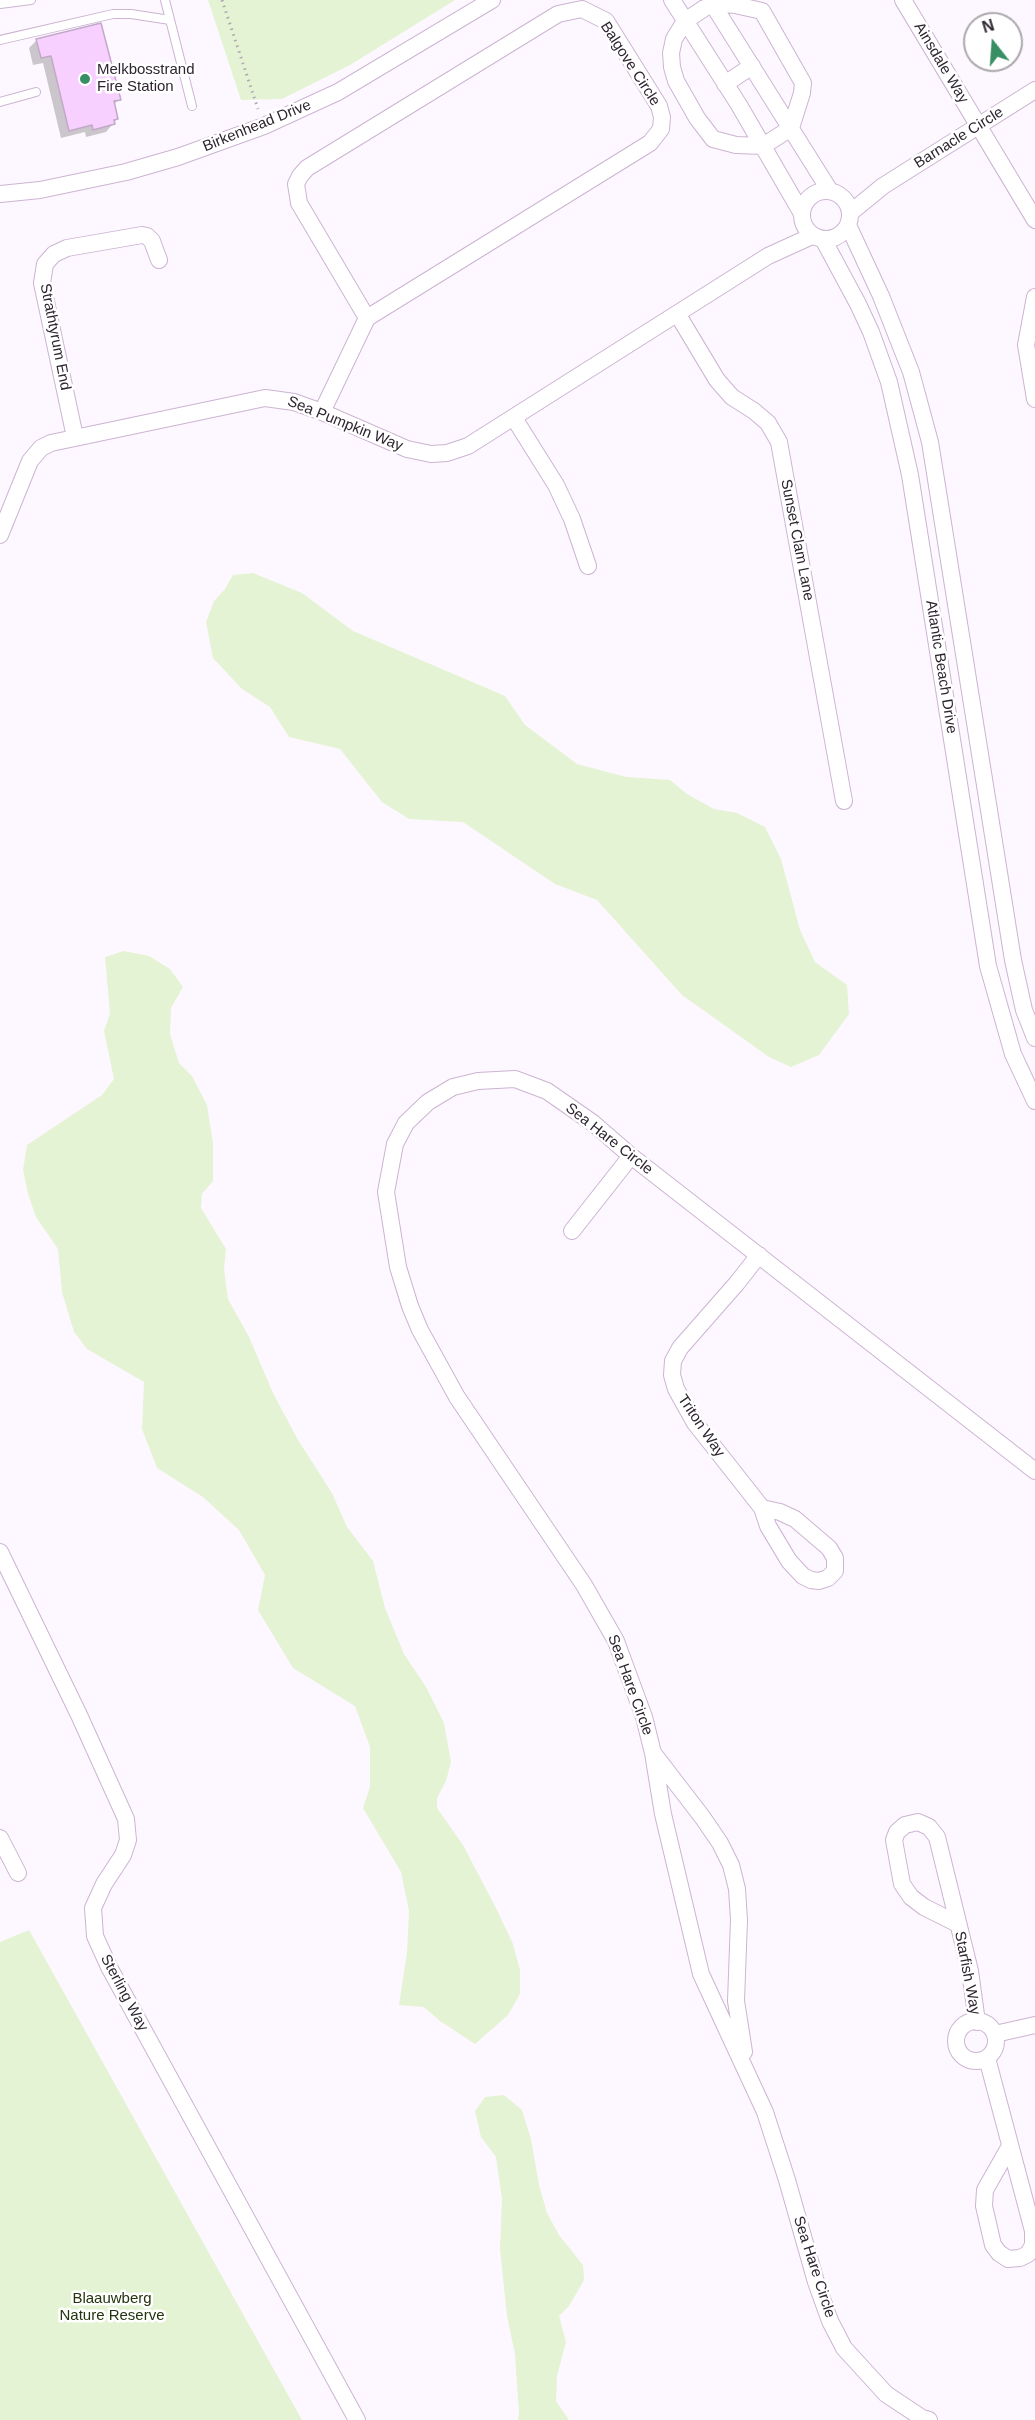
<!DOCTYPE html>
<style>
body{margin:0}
#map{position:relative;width:1035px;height:2420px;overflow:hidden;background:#fdf8ff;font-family:Helvetica,sans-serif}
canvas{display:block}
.north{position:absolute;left:963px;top:12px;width:60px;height:60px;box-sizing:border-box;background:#fff;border:2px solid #aba8ac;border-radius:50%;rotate:343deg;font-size:16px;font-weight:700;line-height:24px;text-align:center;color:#2e2530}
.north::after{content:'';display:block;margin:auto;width:21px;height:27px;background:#388f63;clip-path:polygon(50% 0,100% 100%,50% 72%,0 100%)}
</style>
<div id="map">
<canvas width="1035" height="2420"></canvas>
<div class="north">N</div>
</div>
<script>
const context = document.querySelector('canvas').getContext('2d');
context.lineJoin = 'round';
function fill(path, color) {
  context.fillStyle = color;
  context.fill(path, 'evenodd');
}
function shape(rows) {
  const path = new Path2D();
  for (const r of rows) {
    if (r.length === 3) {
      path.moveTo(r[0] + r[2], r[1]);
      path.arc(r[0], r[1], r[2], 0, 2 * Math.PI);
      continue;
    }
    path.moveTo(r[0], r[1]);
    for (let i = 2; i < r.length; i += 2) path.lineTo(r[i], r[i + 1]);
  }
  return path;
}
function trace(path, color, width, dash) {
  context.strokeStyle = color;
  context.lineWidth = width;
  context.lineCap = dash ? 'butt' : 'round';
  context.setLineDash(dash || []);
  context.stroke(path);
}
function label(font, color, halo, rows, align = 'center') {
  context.font = font + ' Helvetica,sans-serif';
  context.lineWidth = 5;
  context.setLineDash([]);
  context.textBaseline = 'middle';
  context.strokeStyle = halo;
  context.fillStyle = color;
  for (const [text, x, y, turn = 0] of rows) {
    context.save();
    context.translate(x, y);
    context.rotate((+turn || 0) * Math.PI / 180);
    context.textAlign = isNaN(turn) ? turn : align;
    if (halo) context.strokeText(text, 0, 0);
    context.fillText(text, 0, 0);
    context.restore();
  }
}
fill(shape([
 [208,0,455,0,350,65,282,99,241,100],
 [253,573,302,593,353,631,505,696,525,725,577,764,626,777,670,780,687,794,714,809,737,813,765,827,781,859,800,930,815,962,847,985,849,1014,819,1055,791,1067,769,1057,682,995,597,900,555,884,463,822,409,819,382,802,340,749,289,737,270,707,242,689,213,658,206,622,214,601,225,589,233,575],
 [124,951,149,956,170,969,183,987,171,1008,170,1034,179,1063,192,1076,207,1105,213,1143,213,1181,202,1194,201,1208,226,1249,224,1269,228,1299,249,1337,273,1393,298,1440,332,1493,347,1527,373,1561,385,1608,404,1654,426,1687,444,1723,451,1762,446,1781,437,1798,437,1808,463,1845,496,1908,513,1944,520,1970,520,1994,508,2015,475,2044,440,2021,424,2007,399,2005,407,1952,409,1911,401,1872,363,1808,370,1787,370,1747,355,1706,293,1668,258,1610,265,1575,239,1530,203,1497,157,1468,142,1429,144,1382,87,1349,74,1332,62,1292,58,1249,36,1217,28,1194,23,1170,27,1145,102,1095,114,1079,104,1031,110,1014,105,957],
 [29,1930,302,2420,0,2420,0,1942],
 [504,2095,522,2110,531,2139,539,2185,547,2213,559,2235,583,2265,584,2280,569,2306,559,2316,566,2342,557,2376,556,2401,569,2420,518,2420,519,2414,515,2354,507,2316,500,2249,502,2199,496,2157,481,2137,475,2111,485,2097]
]), '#e4f3d3');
fill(shape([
 [37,40,120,99,113,105,117,119,106,132,86,137,85,132,61,138,43,63,33,65,29,48]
]), '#0003');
const building = shape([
 [101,23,121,100,114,101,118,119,114,120,115,124,93,130,92,125,69,131,51,56,41,58,36,39,101,23]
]);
fill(building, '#f7d0ff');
trace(building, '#c2a9c7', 1.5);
const lane = shape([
 [165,0,192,106],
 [0,4,31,0],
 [0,40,113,14,131,14,170,20],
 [0,102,36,92]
]);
const street = shape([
 [672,0,739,105,801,212],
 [710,0,830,191],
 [903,0,1035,220],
 [712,3,735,5,762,11,803,83,802,93,791,128,763,146,736,145,713,139,697,118,676,81,672,67,671,53,674,39,685,21,712,3],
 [725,84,752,66],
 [826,215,24],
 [0,194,40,190,126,172,178,157,264,126,338,92,492,0],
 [850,213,883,186,1035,90],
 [848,225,881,296,911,372,930,442,1013,960,1024,1010,1035,1038],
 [823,239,858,304,871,332,889,382,910,475,988,966,1013,1054,1035,1101],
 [1035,297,1026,345,1035,399],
 [678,315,717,380,732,397,754,411,768,423,779,442,844,801],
 [322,412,367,318,650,143,661,129,662,117,659,106,606,21,582,9,558,14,307,168,300,176,296,184,299,203,367,318],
 [514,418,556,485,572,519,588,566],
 [75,437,42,283,45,264,54,254,67,248,142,235,147,236,152,241,159,260],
 [0,535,30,461,41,448,51,443,265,398,294,402,322,412,407,449,431,454,447,453,468,446,768,256,812,236],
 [572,1231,631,1156],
 [759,1255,737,1283,680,1348,673,1361,672,1375,676,1389,695,1423,762,1508,768,1526,789,1561,803,1576,811,1580,819,1581,828,1578,835,1571,835,1558,829,1548,795,1519,780,1512,762,1508],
 [0,1552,79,1715,126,1819,128,1840,123,1855,104,1884,93,1908,95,1936,109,1967,357,2420],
 [653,1753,703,1818,720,1843,731,1865,737,1889,739,1920,736,2001,744,2052],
 [0,1838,18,1873],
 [958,1924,924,1907,911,1897,902,1884,894,1840,897,1832,905,1825,918,1822,929,1827,937,1837,970,1971,977,2022],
 [976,2041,20],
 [995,2034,1035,2025],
 [987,2058,1033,2231,1033,2245,1028,2254,1020,2258,1008,2259,999,2253,993,2245,984,2206,985,2190,1010,2146],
 [929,2420,922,2418,886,2394,844,2348,830,2321,816,2282,787,2180,765,2112,701,1974,663,1814,653,1753,644,1717,616,1641,584,1585,457,1397,420,1330,410,1306,398,1267,386,1192,395,1144,406,1123,428,1102,453,1087,478,1081,515,1079,547,1091,593,1123,631,1156,1035,1471]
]);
trace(lane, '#ccb4d2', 10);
trace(street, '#ccb4d2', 18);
trace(shape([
 [222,0,258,109]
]), '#afa8b1', 3, [1.5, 4.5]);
trace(lane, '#fff', 8);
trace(street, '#fff', 16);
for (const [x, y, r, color] of [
 [85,79,6,"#388f63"]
]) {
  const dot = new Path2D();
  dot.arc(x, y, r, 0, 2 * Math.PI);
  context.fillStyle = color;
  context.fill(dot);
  trace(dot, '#fff', 2);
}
label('15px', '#2e2530', '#fff', [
 ["Ainsdale Way",941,63,59],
 ["Balgove Circle",630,64,57],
 ["Birkenhead Drive",257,126,-22],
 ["Barnacle Circle",959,138,-32],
 ["Strathtyrum End",55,337,79],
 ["Sea Pumpkin Way",345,424,22],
 ["Sunset Clam Lane",797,540,79],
 ["Atlantic Beach Drive",941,667,81],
 ["Sea Hare Circle",609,1139,38],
 ["Triton Way",701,1426,56],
 ["Sea Hare Circle",630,1685,70],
 ["Starfish Way",967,1973,79],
 ["Sterling Way",124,1993,62],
 ["Sea Hare Circle",814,2267,72]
]);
label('15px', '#2e2530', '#fff', [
 ["Melkbosstrand",97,70],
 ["Fire Station",97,87]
], 'left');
label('15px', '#25340e', '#fff', [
 ["Blaauwberg",112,2299],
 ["Nature Reserve",112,2316]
]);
</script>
